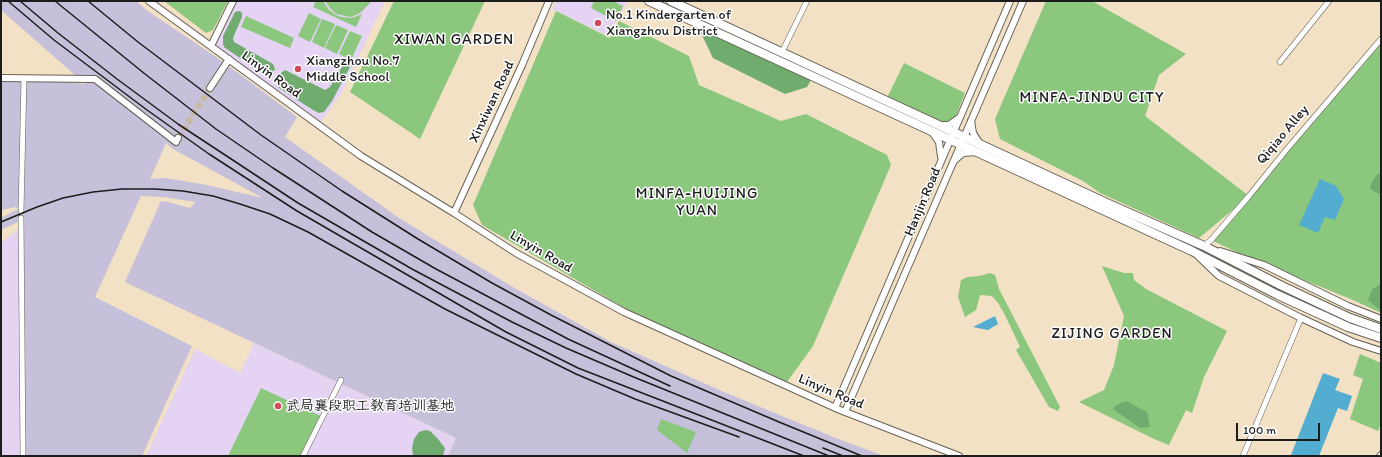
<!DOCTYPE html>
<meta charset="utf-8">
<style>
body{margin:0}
#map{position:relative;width:1382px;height:457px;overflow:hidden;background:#f2e1c4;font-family:Itim,sans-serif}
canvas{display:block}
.frame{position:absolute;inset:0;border:2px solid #1c1c1c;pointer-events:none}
.scale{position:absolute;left:1236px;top:423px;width:84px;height:18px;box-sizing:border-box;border:2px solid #1c1c1c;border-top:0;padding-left:5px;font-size:12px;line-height:14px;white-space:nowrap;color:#1c1c1c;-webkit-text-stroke:3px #fff;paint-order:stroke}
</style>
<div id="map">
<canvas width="1382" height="457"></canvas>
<div class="frame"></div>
<div class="scale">100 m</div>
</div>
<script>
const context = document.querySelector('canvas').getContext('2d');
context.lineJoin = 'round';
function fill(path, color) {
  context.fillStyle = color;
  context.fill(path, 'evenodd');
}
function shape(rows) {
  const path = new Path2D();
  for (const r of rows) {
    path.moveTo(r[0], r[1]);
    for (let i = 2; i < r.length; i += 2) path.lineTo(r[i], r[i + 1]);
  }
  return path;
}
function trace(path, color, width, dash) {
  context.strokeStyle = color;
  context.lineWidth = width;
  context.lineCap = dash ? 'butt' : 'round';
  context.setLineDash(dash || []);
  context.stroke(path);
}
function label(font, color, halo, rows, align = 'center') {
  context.font = font + ' Itim,"LXGW WenKai TC",sans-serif';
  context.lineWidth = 3;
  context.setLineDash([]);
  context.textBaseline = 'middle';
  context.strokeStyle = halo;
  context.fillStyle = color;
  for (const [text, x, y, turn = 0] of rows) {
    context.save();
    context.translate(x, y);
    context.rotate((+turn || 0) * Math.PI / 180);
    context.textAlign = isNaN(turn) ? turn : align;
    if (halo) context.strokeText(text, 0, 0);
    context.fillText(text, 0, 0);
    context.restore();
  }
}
fill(shape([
 [233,1,385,1,342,92,319,125,211,46],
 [556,1,628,1,608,36,552,9],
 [21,228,23,456,1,456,1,242],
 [254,343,456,438,448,456,146,456,195,349,240,373]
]), '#e4d3f2');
fill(shape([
 [1,1,136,1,145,9,222,61,297,117,285,137,399,218,511,286,611,342,724,392,838,439,884,456,448,456,456,438,125,282,161,201,168,202,190,208,195,202,164,197,141,196,95,297,192,346,142,456,23,456,20,221,1,230,1,218,18,209,16,207,1,210,1,78,24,78,85,84,1,10],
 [166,143,173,149,263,198,202,184,165,178,150,179]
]), '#c6c0da');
fill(shape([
 [164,1,228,1,213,30,206,33],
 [316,1,323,1,329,10,336,15,341,17,352,18,362,14,356,27,313,7],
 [325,1,371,1,369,4,360,13,351,17,336,14,330,8],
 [394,1,485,1,420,139,350,92],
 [594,1,616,1,615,2,623,6,616,21,591,8],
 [1046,1,1092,1,1186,54,1159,75,1145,116,1249,196,1381,39,1381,313,1353,300,1247,257,1211,240,1247,198,1199,238,1100,193,1083,181,1000,139,995,119],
 [556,11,610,38,619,21,689,56,699,85,781,121,806,114,887,155,891,165,813,346,787,382,633,313,482,225,473,205],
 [309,13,321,19,310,42,298,36],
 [246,16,294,38,290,48,241,27],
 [322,19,335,24,324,48,312,42],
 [336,25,348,30,337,54,325,48],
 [350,31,362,36,351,60,339,54],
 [904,63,965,93,955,118,949,123,940,123,887,98],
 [1102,266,1124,273,1133,273,1134,280,1146,289,1227,331,1204,377,1192,413,1186,410,1169,445,1154,439,1079,402,1104,390,1114,365,1124,316],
 [990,273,995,275,999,289,1060,407,1058,411,1049,407,1016,350,1020,347,1005,315,998,303,992,296,980,295,976,310,965,317,958,297,961,280,967,277,979,276],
 [1360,354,1381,363,1381,423,1378,431,1350,419,1363,379,1353,375],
 [261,388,323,417,303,456,228,456],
 [661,419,696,432,687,453,657,430]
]), '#8bc87e');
fill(shape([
 [240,11,242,13,242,17,233,38,234,42,273,64,275,69,269,76,266,76,224,47,223,44,223,36,235,12],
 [703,26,813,76,807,87,785,94,713,58,701,33],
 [345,62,351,65,332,101,324,112,319,113,313,110,279,88,277,84,281,73,285,70,325,90,330,87],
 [1377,174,1381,174,1381,195,1373,191,1370,188,1372,182],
 [1381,284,1381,311,1368,300,1372,289],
 [1126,401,1147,412,1150,427,1140,428,1113,409,1116,405],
 [425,430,430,431,438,439,445,448,443,456,415,456,413,455,412,448,414,439,419,432]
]), '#70ac6d');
fill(shape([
 [1320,179,1336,186,1344,199,1335,220,1325,217,1318,233,1299,225],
 [995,316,998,324,988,330,973,327],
 [1323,373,1340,379,1335,390,1352,396,1347,411,1338,408,1319,456,1294,456,1291,455]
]), '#53add0');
trace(shape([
 [178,138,210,88]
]), '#c7baa2', 6, [6, 3]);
const minor = shape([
 [782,52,807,1],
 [1280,62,1329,1],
 [21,211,24,78],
 [21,218,23,456],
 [1204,246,1211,240,1249,196,1287,149,1381,39],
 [303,456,341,380],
 [1243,456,1301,318]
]);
const tertiary = shape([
 [149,1,361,156,454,213,516,253,624,312,840,410,959,456],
 [211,46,233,1],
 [1,78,95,79,176,142,178,138],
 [210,88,229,59],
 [971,121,973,133,980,144],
 [940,125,949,125,959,118],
 [932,132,939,142,941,157],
 [955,160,963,153,977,152],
 [454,213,522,65,549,1],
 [1220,251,1264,265,1348,306,1381,319],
 [1198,256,1219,276,1301,318,1353,342,1381,351],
 [835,408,1010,1],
 [845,412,1023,1],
 [1380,456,1381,455]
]);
const primary = shape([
 [649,1,1192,251,1278,295,1348,327,1381,338],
 [671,1,1111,205,1204,246,1282,286,1350,318,1381,329]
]);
trace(minor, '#676157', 6);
trace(tertiary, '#676157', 8);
trace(primary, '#676157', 10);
trace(minor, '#fff', 5);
trace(tertiary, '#fff', 6);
trace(primary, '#fff', 8);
trace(shape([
 [8,1,54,40,147,110,209,154,297,211,506,332,578,368,804,456],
 [20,1,58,33,117,79,178,124,298,203,412,269,512,322,566,348,636,378,829,456],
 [55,1,145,74,216,129,273,168,372,232,436,269,568,339,670,386],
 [88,1,138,42,261,135,342,191,418,239,492,283,551,315,671,376,779,422,862,456],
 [1,222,37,207,63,198,93,192,122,189,155,189,183,191,213,196,240,204,270,214,308,232,445,309,576,374,635,399,739,437],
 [823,448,843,456]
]), '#1c1c1c', 1.5);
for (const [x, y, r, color] of [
 [598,23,4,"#d1495b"],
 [298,69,4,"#d1495b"],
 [278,406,4,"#d1495b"]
]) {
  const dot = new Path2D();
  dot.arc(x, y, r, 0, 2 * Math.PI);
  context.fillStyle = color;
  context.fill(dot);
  trace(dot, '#fff', 1.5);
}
label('14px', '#1c1c1c', '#fff', [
 ["No.1 Kindergarten of",606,15],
 ["Xiangzhou District",606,31],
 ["Xiangzhou No.7",306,61],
 ["Middle School",306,77],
 ["武局襄段职工教育培训基地",286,406]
], 'left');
label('14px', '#1c1c1c', '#fff', [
 ["Linyin Road",271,75,36],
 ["Xinxiwan Road",492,102,-65],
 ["Qiqiao Alley",1283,135,-50],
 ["Hanjin Road",923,202,-67],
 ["Linyin Road",541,252,30],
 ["Linyin Road",831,392,23]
]);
context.letterSpacing = '1px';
label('15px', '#1c1c1c', '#fff', [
 ["XIWAN GARDEN",454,40],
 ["MINFA-JINDU CITY",1092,98],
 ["MINFA-HUIJING",697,194],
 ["YUAN",697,211],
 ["ZIJING GARDEN",1112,334]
]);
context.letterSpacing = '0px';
</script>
